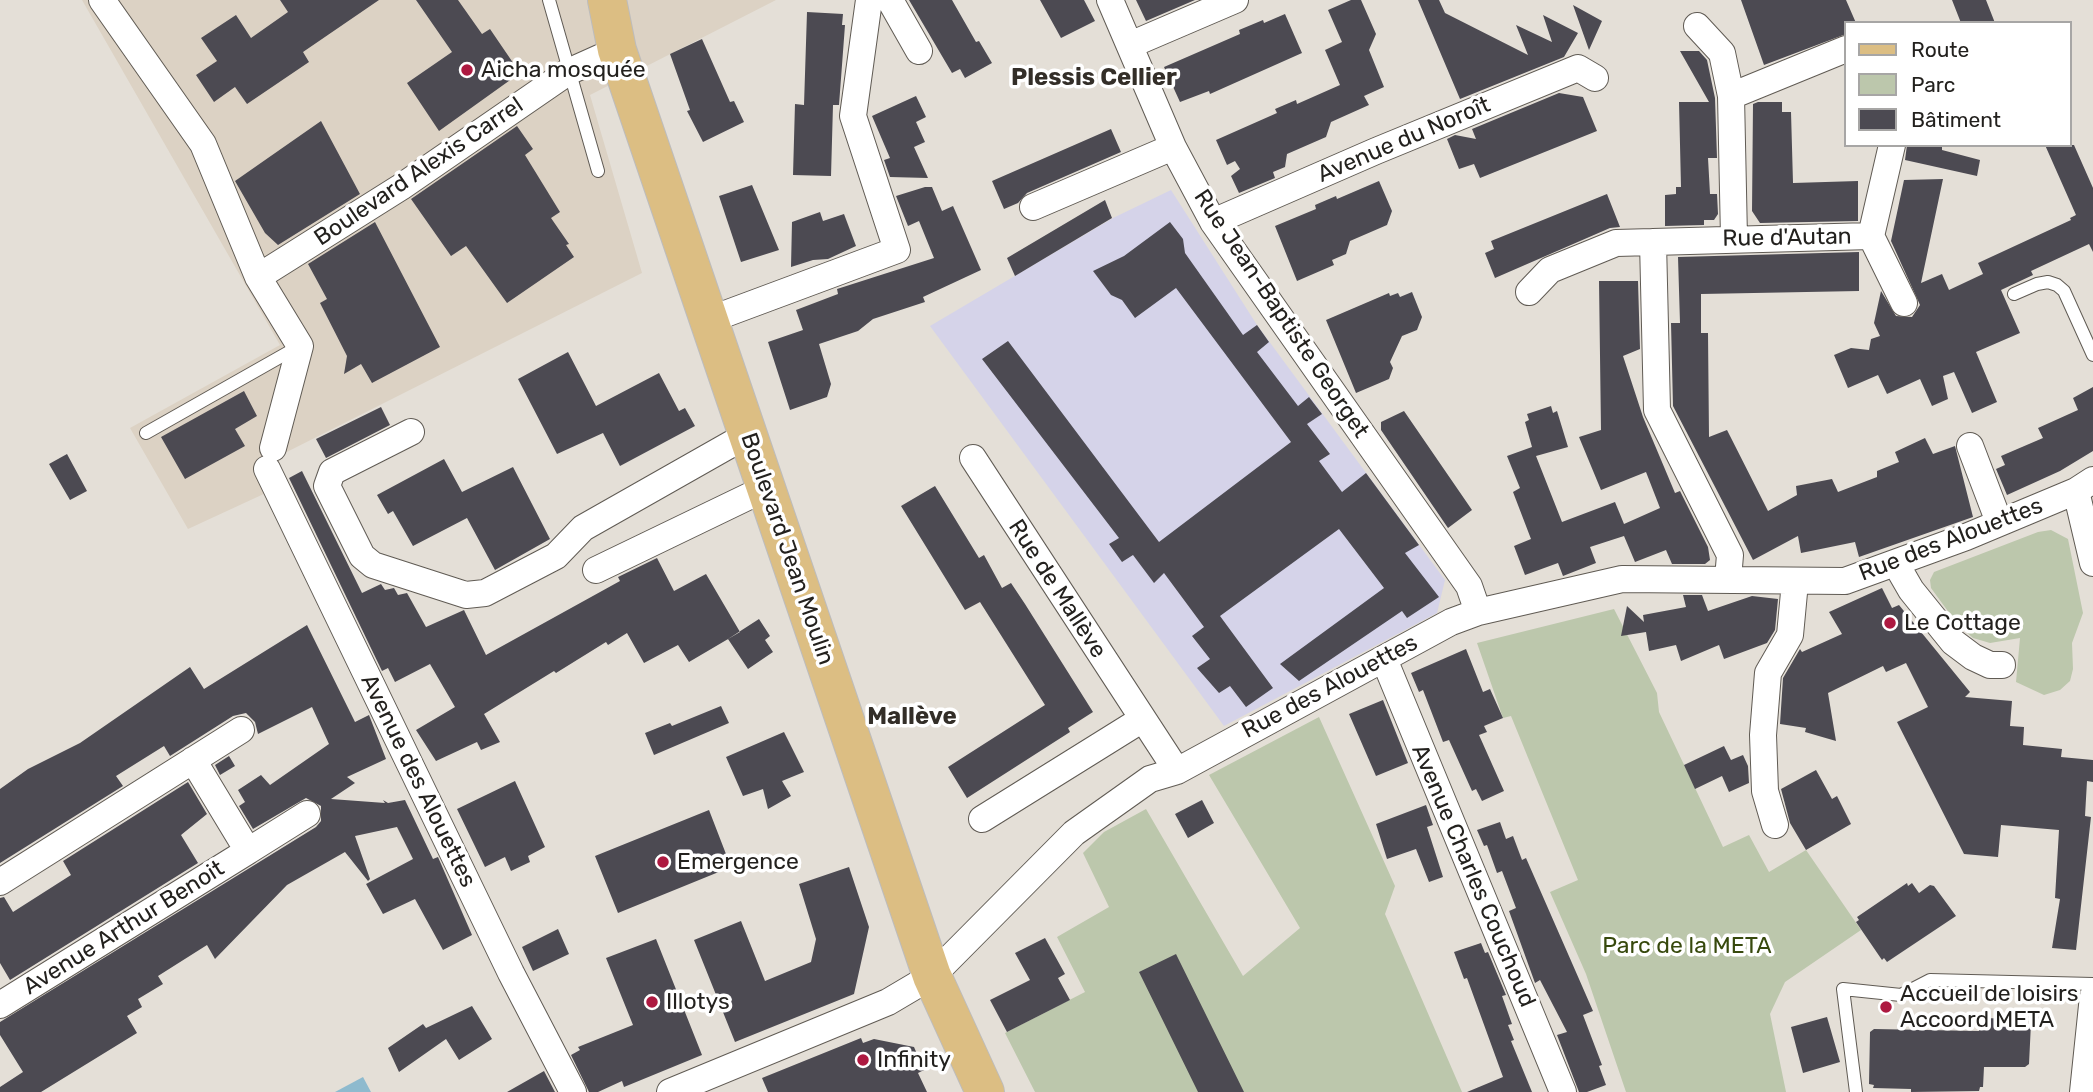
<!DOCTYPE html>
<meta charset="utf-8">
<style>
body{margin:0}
#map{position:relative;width:2093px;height:1092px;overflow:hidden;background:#e4dfd7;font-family:Rubik,sans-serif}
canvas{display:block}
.legend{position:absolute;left:1844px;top:21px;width:228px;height:126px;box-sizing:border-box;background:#fff;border:2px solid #a7a6a5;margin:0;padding:9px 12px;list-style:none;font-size:21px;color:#23211e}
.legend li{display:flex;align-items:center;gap:14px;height:35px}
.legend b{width:35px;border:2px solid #a7a6a5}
</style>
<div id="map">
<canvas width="2093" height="1092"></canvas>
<ul class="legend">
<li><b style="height:9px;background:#dcbe83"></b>Route</li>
<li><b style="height:19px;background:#bcc7ac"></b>Parc</li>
<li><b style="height:19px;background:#4c4a52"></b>Bâtiment</li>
</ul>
</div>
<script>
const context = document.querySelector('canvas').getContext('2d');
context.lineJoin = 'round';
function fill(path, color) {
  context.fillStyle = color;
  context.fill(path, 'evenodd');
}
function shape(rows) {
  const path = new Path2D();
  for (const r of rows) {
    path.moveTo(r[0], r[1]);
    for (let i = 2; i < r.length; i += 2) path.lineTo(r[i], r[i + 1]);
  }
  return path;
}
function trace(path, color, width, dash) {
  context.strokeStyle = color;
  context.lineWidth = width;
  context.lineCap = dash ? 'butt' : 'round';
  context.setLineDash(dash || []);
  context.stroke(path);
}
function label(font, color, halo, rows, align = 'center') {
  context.font = font + ' Rubik,sans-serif';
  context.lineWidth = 7;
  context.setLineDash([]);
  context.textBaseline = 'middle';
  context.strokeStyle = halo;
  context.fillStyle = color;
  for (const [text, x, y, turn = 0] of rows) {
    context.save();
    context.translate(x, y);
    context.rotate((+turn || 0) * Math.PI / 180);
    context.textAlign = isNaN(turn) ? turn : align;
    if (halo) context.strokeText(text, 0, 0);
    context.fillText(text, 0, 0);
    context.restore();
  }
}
fill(shape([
 [82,0,776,0,590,95,642,273,257,467,268,492,188,529,130,428,280,345]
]), '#dcd2c4');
fill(shape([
 [1171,190,1257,325,1445,580,1437,613,1224,726,930,326,1113,218]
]), '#d5d3e9');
fill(shape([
 [2051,530,2068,539,2083,613,2072,643,2073,669,2070,681,2060,690,2044,695,2016,682,2020,638,1990,643,1973,638,1958,625,1931,588,1930,580,1934,572,2038,532],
 [1614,609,1657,693,1659,712,1723,847,1749,835,1769,872,1806,850,1861,930,1785,982,1770,1014,1786,1092,1626,1092,1586,974,1550,892,1578,880,1511,716,1503,718,1477,643],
 [1319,717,1395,886,1385,914,1462,1092,1035,1092,1005,1033,1085,992,1057,937,1109,907,1083,853,1104,832,1146,809,1243,976,1300,928,1209,775]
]), '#bcc7ac');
fill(shape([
 [363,1077,371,1092,335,1092]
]), '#8ebace');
fill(shape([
 [280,0,379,0,303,52,309,62,247,104,235,87,214,102,196,75,217,61,201,38,236,15,251,38,288,12],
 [416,0,458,0,482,34,490,29,520,73,439,131,407,83,452,52],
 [909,0,952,0,976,42,979,41,992,63,965,78,960,69,952,73],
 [1040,0,1084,0,1095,21,1061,38],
 [1136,0,1195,0,1146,21],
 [1351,0,1361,0,1376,34,1369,50,1384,87,1364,96,1369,105,1331,122,1326,137,1287,154,1285,167,1273,172,1275,178,1239,193,1231,176,1240,169,1235,161,1227,165,1216,140,1277,113,1275,109,1296,100,1297,104,1340,85,1325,50,1342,42,1328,10],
 [1418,0,1439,0,1445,13,1528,55,1516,25,1552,42,1543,15,1578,33,1564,57,1460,99],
 [1741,0,1846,0,1856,23,1846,23,1846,34,1764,65],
 [1952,0,1986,0,1995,23,1961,23],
 [1573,5,1602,21,1589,50],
 [807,12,843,14,842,25,845,25,839,105,833,105,831,176,793,175,795,104,804,105],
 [1285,14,1302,53,1210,94,1209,91,1180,102,1164,67,1240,34,1239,30,1263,20,1264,23],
 [702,39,730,102,734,101,744,122,703,142,687,111,690,110,670,54],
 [1680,51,1699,51,1707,60,1715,98,1717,158,1708,158,1710,194,1717,194,1718,214,1714,220,1704,220,1704,225,1665,226,1665,195,1676,194,1676,187,1681,187,1679,102,1709,102],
 [1559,93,1583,97,1597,131,1480,178,1474,164,1459,169,1447,139,1455,135,1476,139,1472,129],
 [916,96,926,117,916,122,925,142,914,147,928,178,890,177,884,160,890,158,872,116],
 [1758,102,1782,102,1782,112,1791,112,1793,183,1858,181,1858,221,1760,223,1752,211,1753,104],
 [321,121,360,194,278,245,265,233,235,181],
 [517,126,533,149,525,155,560,212,551,218,569,244,566,245,574,257,507,303,466,246,451,256,411,199],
 [1111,129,1121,152,1027,193,1018,203,1004,209,992,181],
 [1907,145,1942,145,1942,150,1980,160,1977,176,1905,160],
 [2045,145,2074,145,2093,188,2093,252,2089,244,2031,271,2033,275,2001,290,2020,333,1976,352,1997,402,1972,413,1954,372,1943,376,1948,399,1932,406,1920,379,1887,394,1878,375,1848,388,1834,355,1851,348,1869,350,1871,339,1880,336,1874,323,1881,291,1896,316,1912,317,1920,305,1891,241,1904,180,1943,179,1921,283,1942,274,1949,290,1983,274,1978,263,2071,220,2070,218,2076,215],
 [1379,181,1392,211,1387,225,1350,241,1346,254,1332,260,1334,265,1297,281,1275,226,1316,209,1315,205,1336,196,1337,199],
 [752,185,779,250,741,262,719,196],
 [925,187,932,187,942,211,953,206,981,270,923,297,925,302,873,319,858,331,819,344,831,384,827,397,790,410,768,342,803,330,796,310,838,294,837,289,934,258,919,221,908,226,896,196],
 [1607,194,1620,227,1610,228,1495,278,1485,253,1494,249,1491,241],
 [1105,200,1112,218,1015,276,1007,258],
 [820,212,823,221,844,214,856,246,828,259,813,260,791,267,792,222],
 [375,222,440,347,372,383,361,364,344,374,347,356,320,303,327,299,308,264],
 [1170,222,1183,239,1185,253,1243,335,1257,325,1269,342,1257,352,1298,406,1309,397,1322,414,1307,424,1330,454,1319,461,1342,492,1366,473,1419,545,1405,553,1439,597,1407,618,1402,611,1299,681,1280,664,1384,588,1339,529,1220,616,1273,688,1246,707,1230,686,1219,693,1197,668,1210,659,1192,636,1204,627,1164,573,1154,583,1133,555,1122,562,1109,544,1119,538,982,359,1008,341,1159,542,1291,442,1176,288,1135,318,1122,300,1111,295,1093,271,1124,256],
 [1859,252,1859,291,1701,294,1701,333,1708,333,1709,437,1727,430,1768,511,1797,495,1796,486,1832,479,1838,492,1877,477,1877,471,1899,462,1895,452,1925,438,1933,454,1955,446,1973,517,1859,557,1855,542,1801,553,1798,536,1753,560,1673,406,1671,323,1680,323,1678,257],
 [1599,281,1638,281,1640,349,1623,356,1643,417,1675,493,1680,491,1708,547,1710,560,1705,564,1672,564,1666,550,1635,562,1624,536,1590,547,1596,563,1563,576,1558,563,1525,575,1514,546,1531,539,1513,492,1520,488,1507,456,1532,447,1525,422,1529,420,1527,414,1551,406,1553,413,1557,411,1568,447,1536,456,1562,522,1615,502,1624,524,1660,508,1646,472,1601,490,1579,437,1601,430],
 [1412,292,1422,317,1417,330,1402,336,1390,362,1393,368,1389,379,1356,393,1326,320,1389,293,1390,296,1398,293,1400,297],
 [568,352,596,406,659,373,679,411,685,408,695,426,620,466,603,433,557,454,518,379],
 [2093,387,2093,451,2060,471,2007,495,1996,469,2005,465,2001,456,2043,438,2038,428,2078,410,2073,398],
 [244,391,257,416,235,429,245,446,185,479,161,437],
 [381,407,390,425,326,458,316,439],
 [1404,411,1472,510,1448,528,1381,430,1381,422],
 [67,454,87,491,70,500,49,464],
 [444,459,462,492,513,467,550,539,495,570,467,518,413,546,393,511,388,514,377,495],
 [302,471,362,593,381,584,385,590,394,588,398,595,407,593,426,627,464,610,486,655,620,581,618,577,657,558,674,591,706,574,740,632,689,662,678,645,644,663,627,633,608,645,606,642,556,673,554,671,484,714,500,742,481,750,477,742,436,761,416,730,455,707,430,664,395,682,388,668,382,671,289,478],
 [935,486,979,558,984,555,1002,588,1011,583,1025,604,1093,712,1068,728,1070,732,967,798,948,767,1045,705,980,602,965,610,901,506],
 [1882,588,1892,608,1899,605,1970,692,1965,697,2012,701,2010,726,2024,727,2023,745,2062,749,2061,757,2093,760,2093,782,2087,781,2085,816,2091,817,2076,950,2052,948,2060,899,2055,898,2059,830,2001,825,1998,857,1964,854,1897,722,1928,707,1906,663,1886,672,1883,666,1828,693,1836,741,1805,732,1806,728,1780,724,1783,678,1800,649,1802,652,1842,634,1829,612],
 [1683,595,1702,595,1708,611,1752,596,1778,599,1775,630,1767,643,1724,659,1719,645,1681,661,1676,645,1649,651,1646,632,1621,636,1627,606,1644,622,1643,615,1686,607],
 [759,619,770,636,765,640,773,652,748,669,728,639],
 [307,625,355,722,369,715,386,759,347,777,355,783,331,799,385,803,383,800,388,803,405,800,433,859,438,857,472,935,443,950,415,899,383,914,366,884,413,859,397,827,355,836,370,879,368,881,345,852,287,885,215,959,207,945,158,976,163,984,138,999,142,1007,127,1016,137,1033,41,1092,0,1092,0,1087,23,1072,0,1035,0,1022,316,827,321,821,321,806,306,798,253,829,239,806,245,802,238,790,261,775,270,785,329,744,312,707,258,734,255,722,246,713,233,716,170,756,164,746,116,776,123,786,0,863,0,789,28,769,80,743,190,667,204,689],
 [1466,649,1483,692,1490,689,1503,718,1484,726,1487,732,1479,735,1504,791,1482,801,1476,789,1472,791,1449,740,1443,742,1423,690,1419,692,1411,673],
 [1383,700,1408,763,1376,776,1349,714],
 [721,706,729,723,654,755,645,733,670,723,672,726],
 [784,732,804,772,782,781,791,796,768,809,763,789,743,796,726,757],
 [1724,746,1731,760,1743,755,1748,766,1749,783,1729,792,1722,776,1695,789,1684,765],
 [229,756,235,766,220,775,215,765],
 [1816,770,1832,799,1837,796,1851,824,1806,850,1790,823,1781,789],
 [515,781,545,847,528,856,530,862,511,871,505,857,485,867,457,809],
 [188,782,207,814,181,835,198,863,10,980,0,963,0,898,4,897,13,912,71,875,63,861],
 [1202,800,1214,823,1188,838,1175,814],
 [1426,805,1433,825,1427,827,1443,877,1429,882,1416,849,1387,859,1376,824],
 [709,810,731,867,618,913,595,856],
 [1500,822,1506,839,1513,836,1522,860,1526,858,1593,1011,1583,1015,1602,1065,1599,1066,1606,1085,1587,1092,1579,1092,1557,1035,1567,1032,1540,980,1535,983,1509,911,1516,908,1502,871,1497,873,1487,845,1484,846,1477,830],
 [849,867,869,927,854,994,735,1042,694,940,741,921,765,981,811,962,816,939,799,884],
 [1907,883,1908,886,1912,883,1919,893,1930,885,1934,886,1956,916,1887,962,1884,958,1882,960,1856,922,1859,920,1857,917],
 [558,929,569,954,533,971,522,947],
 [1045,938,1065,974,1058,978,1070,1000,1007,1032,990,1000,1030,980,1015,953],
 [656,939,702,1055,624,1087,622,1081,598,1092,589,1092,571,1055,580,1050,578,1047,633,1025,606,958],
 [1481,943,1485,953,1488,952,1506,995,1502,996,1512,1024,1508,1025,1514,1040,1511,1041,1532,1092,1467,1092,1503,1077,1467,978,1464,979,1454,952],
 [1176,954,1244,1092,1198,1092,1139,972],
 [472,1006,492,1039,459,1060,446,1039,399,1072,388,1048,423,1024,426,1028],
 [1827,1017,1840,1062,1803,1073,1791,1027],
 [1980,1018,2027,1019,2026,1023,2031,1023,2029,1064,2025,1067,1984,1067,1983,1087,1980,1087,1979,1091,1911,1092,1911,1089,1873,1088,1874,1085,1869,1084,1870,1032,1874,1029,1979,1031],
 [861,1038,863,1043,874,1039,914,1047,924,1070,918,1073,927,1092,768,1092,762,1078],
 [544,1071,555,1092,507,1092]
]), '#4c4a52');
const lane = shape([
 [549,0,598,171],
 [2014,294,2037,284,2048,282,2057,285,2064,291,2093,355],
 [146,433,296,348],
 [1856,1092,1843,989,1901,995,1930,980,2093,984]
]);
const street = shape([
 [102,0,203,144,258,277,300,346,273,448],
 [890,0,919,51],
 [1110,0,1173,147,1213,222,1469,586,1478,612],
 [1697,26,1722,53,1731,96,1734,238],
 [1130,45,1235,0],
 [1731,96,1846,49],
 [1033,207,1173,147],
 [1213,222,1376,151,1578,68,1595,78],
 [1871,236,1904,303],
 [1653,242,1871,236,1892,145],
 [258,277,401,187,568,72,617,50],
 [1529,292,1550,270,1616,243,1653,242,1657,410,1730,555,1728,579],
 [709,320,897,250,853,116,869,0],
 [411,432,332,472,327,486,362,556,373,565,466,595,485,593,556,556,583,528,747,435],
 [1970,446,1999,522],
 [973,458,1177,771],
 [267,469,511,973,573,1092],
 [2076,491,2093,563],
 [1896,564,1911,590,1953,642,1973,657,1990,665,2002,665],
 [596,570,766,488],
 [1384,659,1563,1092],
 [982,819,1141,720],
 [1775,825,1765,791,1763,735,1768,673,1790,635,1795,582],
 [248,851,307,814],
 [0,882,241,730],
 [0,1005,248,851,193,760],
 [670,1092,888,1002,932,976,1074,833,1150,779,1177,771,1451,622,1478,612,1622,579,1845,581,1966,537,2076,491,2093,480],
 [2083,1092,2093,996]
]);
const primary = shape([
 [607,0,617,50,932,976,985,1092]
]);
trace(lane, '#605b54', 14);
trace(street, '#605b54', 28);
trace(primary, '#bdbcbc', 40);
trace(lane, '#fff', 12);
trace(street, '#fff', 26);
trace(primary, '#dcbe83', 38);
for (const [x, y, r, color] of [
 [467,70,7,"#ad1940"],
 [1890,623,7,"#ad1940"],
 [663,862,7,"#ad1940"],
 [652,1002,7,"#ad1940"],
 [1886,1007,7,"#ad1940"],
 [863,1060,7,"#ad1940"]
]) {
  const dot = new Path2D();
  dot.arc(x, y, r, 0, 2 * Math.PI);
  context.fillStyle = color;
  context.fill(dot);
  trace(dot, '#fff', 2.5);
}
label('23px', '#23211e', '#fff', [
 ["Aicha mosquée",481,70],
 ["Le Cottage",1904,623],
 ["Emergence",677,862],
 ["Accueil de loisirs",1900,994],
 ["Accoord META",1900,1020],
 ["Illotys",666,1002],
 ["Infinity",877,1060]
], 'left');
label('23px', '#23211e', '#fff', [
 ["Avenue du Noroît",1404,140,-23],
 ["Boulevard Alexis Carrel",419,172,-34],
 ["Rue d'Autan",1787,238,-1],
 ["Rue Jean-Baptiste Georget",1281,314,56],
 ["Rue des Alouettes",1951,540,-21],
 ["Boulevard Jean Moulin",787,549,71],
 ["Rue de Mallève",1057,589,57],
 ["Rue des Alouettes",1330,687,-28],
 ["Avenue des Alouettes",418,781,64],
 ["Avenue Charles Couchoud",1473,876,67],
 ["Avenue Arthur Benoit",124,928,-32]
]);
label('23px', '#37490d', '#fff', [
 ["Parc de la META",1687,946]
]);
label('bold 24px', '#332e28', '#fff', [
 ["Plessis Cellier",1094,78],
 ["Mallève",912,717]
]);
</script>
